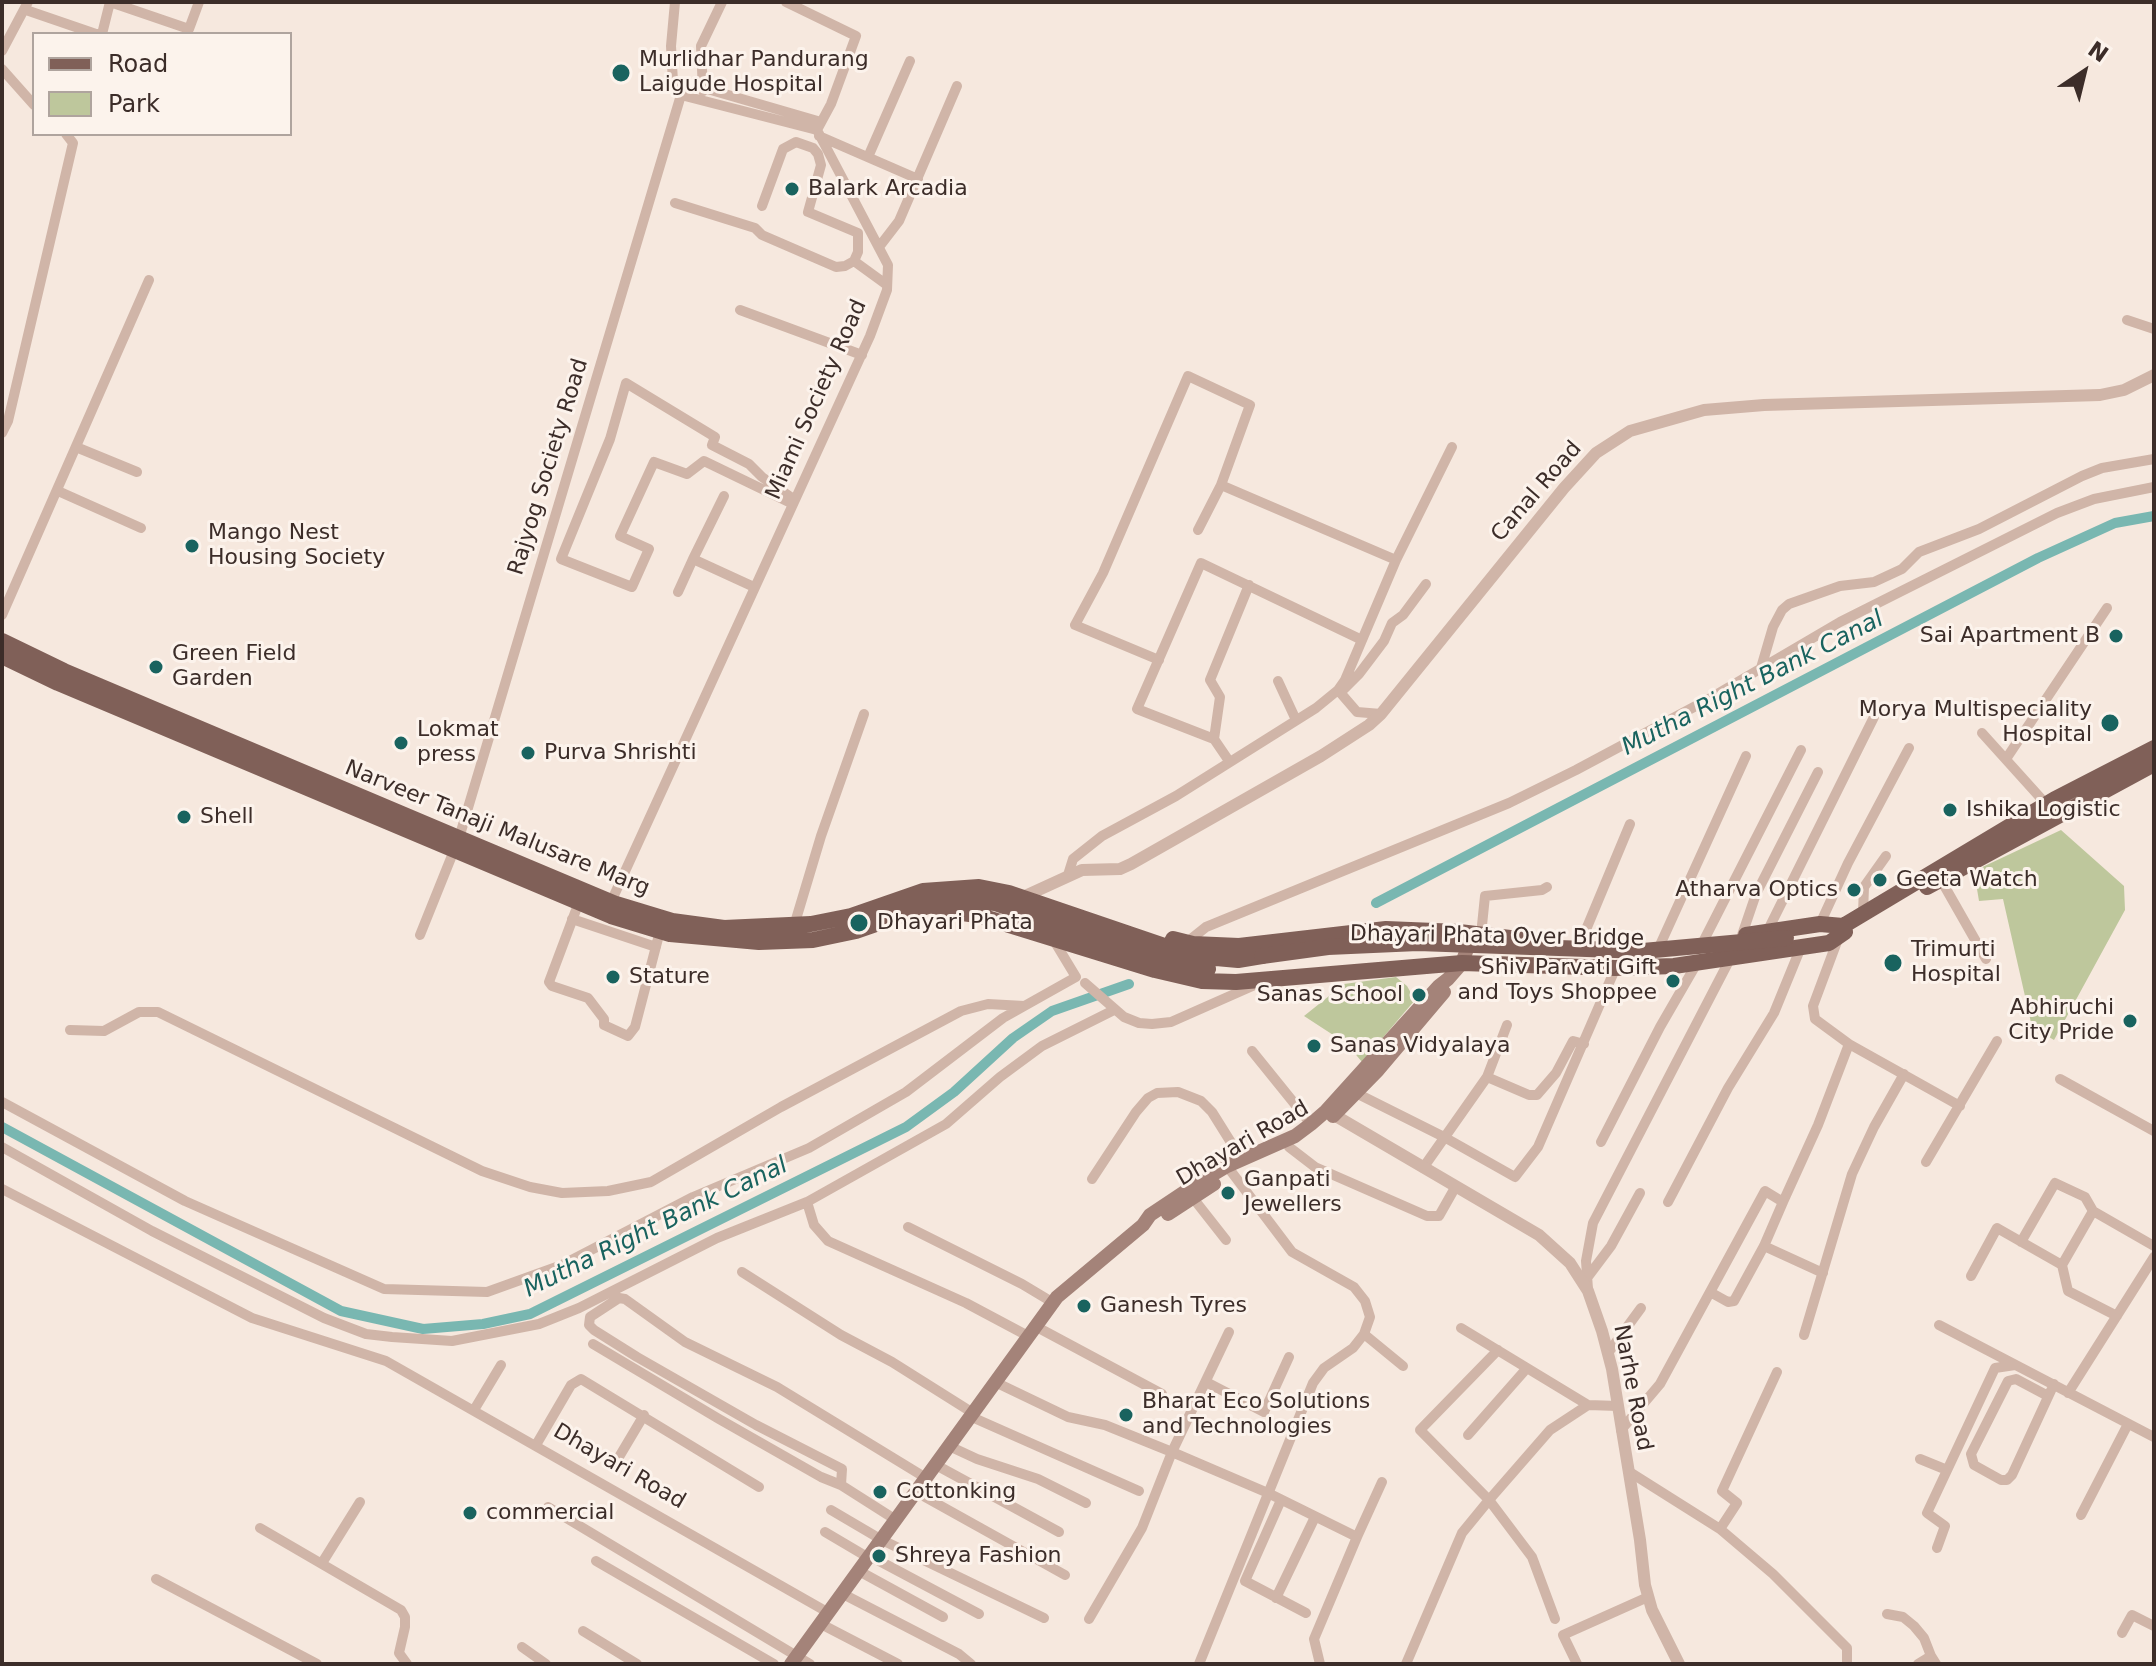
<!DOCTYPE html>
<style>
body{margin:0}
#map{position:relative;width:2156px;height:1666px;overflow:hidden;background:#f6e8de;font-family:"DejaVu Sans",sans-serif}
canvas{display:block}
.frame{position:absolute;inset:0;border:4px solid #3c2d29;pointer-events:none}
.legend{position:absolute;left:32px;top:32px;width:260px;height:104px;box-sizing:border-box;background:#fcf3ec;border:2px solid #afa49e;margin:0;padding:10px 14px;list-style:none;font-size:24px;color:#3c2d29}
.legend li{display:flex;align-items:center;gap:16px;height:40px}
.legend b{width:40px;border:2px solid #afa49e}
.north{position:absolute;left:2044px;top:32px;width:80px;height:80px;-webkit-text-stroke:6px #fcf3ec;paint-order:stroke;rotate:35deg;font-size:22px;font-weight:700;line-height:32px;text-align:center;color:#3c2d29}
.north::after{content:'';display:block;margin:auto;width:28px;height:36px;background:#3c2d29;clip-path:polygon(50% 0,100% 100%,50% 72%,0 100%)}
</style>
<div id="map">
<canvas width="2156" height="1666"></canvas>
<div class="frame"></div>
<ul class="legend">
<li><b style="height:10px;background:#806058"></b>Road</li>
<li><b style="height:22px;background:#bec79c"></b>Park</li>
</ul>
<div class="north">N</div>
</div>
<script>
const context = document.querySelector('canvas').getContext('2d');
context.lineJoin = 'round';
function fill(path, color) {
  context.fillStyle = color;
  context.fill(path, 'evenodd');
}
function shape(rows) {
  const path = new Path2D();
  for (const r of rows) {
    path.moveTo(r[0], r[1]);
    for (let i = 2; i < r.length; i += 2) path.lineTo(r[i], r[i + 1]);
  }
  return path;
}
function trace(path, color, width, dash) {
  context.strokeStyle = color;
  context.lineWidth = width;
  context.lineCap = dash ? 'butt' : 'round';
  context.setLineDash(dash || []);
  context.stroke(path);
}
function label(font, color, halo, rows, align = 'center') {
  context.font = font + ' "DejaVu Sans",sans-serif';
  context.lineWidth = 6;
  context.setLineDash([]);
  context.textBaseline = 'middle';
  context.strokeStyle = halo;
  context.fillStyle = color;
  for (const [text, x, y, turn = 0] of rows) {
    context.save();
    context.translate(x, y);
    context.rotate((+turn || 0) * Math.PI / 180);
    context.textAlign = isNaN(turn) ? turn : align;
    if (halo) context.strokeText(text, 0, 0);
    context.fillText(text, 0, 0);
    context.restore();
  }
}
fill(shape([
 [2061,830,2124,886,2125,910,2054,1040,2032,1027,2003,899,1979,901,1974,871],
 [1396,977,1407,986,1415,1000,1362,1062,1347,1044,1304,1016,1344,984]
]), '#bec79c');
trace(shape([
 [1376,903,2038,558,2115,523,2154,516],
 [2,1127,341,1311,423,1329,483,1324,530,1314,906,1127,954,1092,1013,1038,1052,1011,1129,984]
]), '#79b7b1', 10);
trace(shape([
 [110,2,189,29,199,2],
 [786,2,856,36,831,104,817,130],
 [26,10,96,34],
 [96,34,102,34,110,2],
 [2,51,28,2],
 [2,69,34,105],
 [704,88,821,122],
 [703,91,701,46,722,2],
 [819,136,918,179],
 [868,157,910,61],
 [675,203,755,228,762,235,836,267,845,266,854,261,858,252,858,233,808,212,821,165,818,154,813,148,796,142,783,149,762,206],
 [879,247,899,221,957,86],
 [854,261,887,285],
 [740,310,862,355],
 [2127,320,2154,329],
 [2,433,8,421,73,143,66,134],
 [76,447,137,472],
 [58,491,141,528],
 [724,496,693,559,754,587],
 [793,504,704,461,687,474,654,462,620,536,649,549,632,587,561,559,610,439,626,383,715,437,712,445,749,464,762,477,795,500],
 [1198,530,1221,485],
 [678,592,693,559],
 [2,615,149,280],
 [1159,660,1075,625,1103,573,1188,376,1250,405,1221,485,1396,560],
 [1761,668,1773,627,1782,610,1789,604,1840,586,1874,582,1902,569,1919,552,1979,529,2082,476,2102,468,2154,459],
 [1278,681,1296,720],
 [1381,714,1357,712,1338,690,1344,689,1359,674,1384,641,1392,623,1403,615,1426,584],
 [1982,733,2046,804],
 [1214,739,1220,697,1210,680,1249,585],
 [2006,759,2107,608],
 [1229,761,1214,739,1137,709,1201,563,1362,640],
 [1068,875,1073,859,1102,836,1176,796,1316,708,1338,690,1345,680,1396,560,1452,447],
 [1941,880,1986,959],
 [579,902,549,982,552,986,588,998,604,1019,604,1025,628,1036,635,1027,660,931],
 [611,902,870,336,887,290,888,265,817,130,681,95,673,82,671,46,675,2],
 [1863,913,1864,887,1886,856],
 [572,919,656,947],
 [1820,924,1848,863,1909,748],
 [794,926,821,836,864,714],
 [1767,932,1874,717],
 [420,935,459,838,681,95],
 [1481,935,1485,896,1542,890,1547,887],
 [1742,935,1756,894,1818,772],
 [1838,939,1813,1006,1815,1019,1849,1044,1960,1106],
 [1704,940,1801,750],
 [1186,943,1206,927,1509,803,1576,770,1707,700,1840,622,2057,513,2094,499,2154,487],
 [1580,944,1630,824],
 [1660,945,1746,756],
 [1085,983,1124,1017,1139,1023,1152,1024,1171,1022,1257,984],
 [70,1030,104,1031,139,1012,158,1012,482,1171,530,1187,562,1193,608,1191,651,1182,781,1107,961,1011,988,1004,1024,1006],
 [1252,1051,1311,1124],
 [1487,1077,1529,1095,1537,1095,1556,1073,1573,1041,1584,1044],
 [2060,1079,2154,1131],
 [1356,1093,1444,1137,1515,1177,1538,1147,1616,967],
 [2,1102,185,1201,384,1289,487,1292,562,1265,693,1197,809,1148,906,1092,1003,1018,1076,977,1053,939],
 [1601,1142,1660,1027,1697,963],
 [2,1147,152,1231,324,1318,366,1334,392,1337,452,1341,539,1324,579,1308,717,1238,807,1202],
 [1289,1147,1315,1167,1427,1216,1439,1216,1456,1186],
 [1926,1162,1997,1041],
 [1423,1168,1487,1077,1507,1025],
 [1092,1179,1136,1112,1148,1098,1157,1093,1178,1092,1201,1101,1212,1112,1242,1160],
 [2,1189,252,1318,386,1361,829,1613],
 [1193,1198,1226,1240],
 [1668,1202,1728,1088,1774,1013,1801,947],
 [908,1227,1022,1284,1052,1302],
 [2021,1242,2055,1183,2085,1197,2093,1211,2154,1246],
 [1764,1246,1823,1273],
 [2062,1265,2093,1211],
 [742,1272,841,1335,892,1362,973,1413,974,1418,1139,1491],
 [1971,1276,1997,1228,2062,1265,2068,1291,2117,1316],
 [1587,1278,1611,1246,1640,1193],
 [1588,1289,1586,1261,1593,1223,1730,959],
 [1710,1292,1728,1302,1734,1301,1764,1246,1783,1202],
 [1939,1325,2154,1437],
 [1035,1326,1162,1394],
 [1461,1328,1588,1405],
 [1364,1334,1403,1366],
 [1804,1335,1852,1174,1874,1127,1904,1074],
 [1028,1336,966,1303,828,1241,814,1225,807,1202,946,1124,1000,1077,1042,1046,1114,1010],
 [593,1344,719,1419,821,1477,841,1485],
 [1498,1350,1420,1430,1489,1500,1532,1557,1555,1619],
 [1608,1353,1641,1308],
 [995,1382,1068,1417,1105,1425,1172,1452,1268,1493,1357,1537,1314,1639,1320,1664],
 [1206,1382,1264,1412,1289,1357],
 [2068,1393,2154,1257],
 [2048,1396,2016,1379,2008,1381,1971,1454,1974,1465,2001,1480,2007,1480,2012,1475,2054,1384],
 [474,1410,501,1365],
 [1621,1430,1660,1384,1765,1191,1783,1202,1818,1125,1849,1044],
 [1468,1435,1527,1368],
 [536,1445,571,1385,581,1379,759,1487],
 [949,1446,977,1459,1038,1479,1086,1503],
 [619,1457,644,1415],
 [1920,1459,1947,1470],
 [936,1465,1059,1532],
 [1628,1471,1720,1529,1773,1574,1847,1648,1847,1664],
 [916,1492,1065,1575],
 [1281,1500,1245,1581,1306,1613],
 [548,1507,810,1664],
 [831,1510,882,1540,1044,1618],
 [2081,1515,2128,1424],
 [896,1520,841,1485,842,1469,756,1425,637,1357,594,1330,589,1325,590,1317,619,1298,625,1299,685,1342,777,1387,926,1478],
 [260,1528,401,1610,405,1617,405,1627,399,1653,407,1664],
 [1720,1529,1737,1503,1722,1491,1777,1372],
 [825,1532,869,1558],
 [1357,1537,1382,1482],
 [1937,1548,1945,1526,1927,1513,1995,1368,2015,1365],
 [870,1556,979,1614],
 [596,1561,774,1664],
 [322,1563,360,1502],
 [859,1571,943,1617],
 [156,1579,317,1664],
 [843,1594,959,1654,971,1664],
 [1276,1598,1315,1517],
 [1887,1614,1903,1617,1914,1626,1924,1638,1931,1656],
 [1089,1619,1142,1528,1172,1452,1229,1332],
 [821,1624,898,1664],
 [583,1631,637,1664],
 [2122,1633,2132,1615,2154,1626],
 [522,1647,546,1664],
 [1199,1664,1313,1383,1324,1368,1353,1348,1364,1334,1370,1317,1365,1301,1354,1287,1292,1252,1227,1166],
 [1406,1664,1462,1533,1489,1500,1550,1430,1588,1405,1618,1406],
 [1577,1664,1563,1635,1648,1597],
 [1918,1664,1931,1656,1936,1664]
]), '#d0b5a8', 10);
trace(shape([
 [1023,897,1082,870,1120,869,1131,864,1321,756,1369,725,1381,714,1564,488,1596,453,1630,431,1704,410,1764,405,2100,395,2124,390,2154,375],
 [1329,1112,1539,1235,1570,1263,1588,1291,1602,1331,1612,1369,1640,1540,1645,1585,1652,1610,1679,1664]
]), '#d0b5a8', 12);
trace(shape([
 [1333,1116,1378,1070,1444,992],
 [1168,1214,1214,1184],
 [791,1664,1057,1297,1143,1225,1150,1215,1192,1187,1227,1166,1295,1136,1311,1124,1326,1111,1439,986,1448,979,1462,963,1472,935]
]), '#a48379', 14);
trace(shape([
 [2,641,64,671,459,838,616,904,672,921,724,928,811,924,851,916,923,891,979,887,1009,893,1194,956,1238,960,1262,956],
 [2,656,58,683,611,916,670,934,759,942,813,940,856,931,928,906,967,900,995,903,1149,956,1208,969],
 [1927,887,2154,764],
 [939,910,977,915,1155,970,1202,981,1236,982,1462,963,1615,968,1674,966,1829,943,1845,932],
 [1835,927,1843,926,2055,799,2154,748],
 [1746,935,1820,924,1843,926],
 [1173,939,1193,944,1239,946,1386,929,1459,932,1527,940]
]), '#806058', 16);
trace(shape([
 [1262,956,1328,947,1418,943,1643,951,1786,938]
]), '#806058', 16);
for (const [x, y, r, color] of [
 [621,73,10,"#19635f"],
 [792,189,8,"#19635f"],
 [192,546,8,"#19635f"],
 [2116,636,8,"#19635f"],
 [156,667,8,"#19635f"],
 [2110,723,10,"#19635f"],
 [401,743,8,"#19635f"],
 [528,753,8,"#19635f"],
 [1950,810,8,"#19635f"],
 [184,817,8,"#19635f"],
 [1880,880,8,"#19635f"],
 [1854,890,8,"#19635f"],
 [859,923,10,"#19635f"],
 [1893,963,10,"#19635f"],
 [613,977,8,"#19635f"],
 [1673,981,8,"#19635f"],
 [1419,995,8,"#19635f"],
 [2130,1021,8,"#19635f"],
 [1314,1046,8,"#19635f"],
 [1228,1193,8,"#19635f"],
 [1084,1306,8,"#19635f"],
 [1126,1415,8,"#19635f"],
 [880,1492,8,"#19635f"],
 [470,1513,8,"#19635f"],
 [879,1556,8,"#19635f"]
]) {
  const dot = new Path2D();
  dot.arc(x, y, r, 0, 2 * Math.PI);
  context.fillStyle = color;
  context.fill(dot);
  trace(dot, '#fcf3ec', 3);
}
label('22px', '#3c2d29', '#fcf3ec', [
 ["Murlidhar Pandurang",639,60],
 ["Laigude Hospital",639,85],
 ["Balark Arcadia",808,189],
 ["Mango Nest",208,533],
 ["Housing Society",208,558],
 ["Sai Apartment B",2100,636,"right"],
 ["Green Field",172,654],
 ["Garden",172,679],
 ["Morya Multispeciality",2092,710,"right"],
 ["Hospital",2092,735,"right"],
 ["Lokmat",417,730],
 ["press",417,755],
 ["Purva Shrishti",544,753],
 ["Ishika Logistic",1966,810],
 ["Shell",200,817],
 ["Geeta Watch",1896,880],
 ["Atharva Optics",1838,890,"right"],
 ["Dhayari Phata",877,923],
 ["Trimurti",1911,950],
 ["Hospital",1911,975],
 ["Shiv Parvati Gift",1657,968,"right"],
 ["and Toys Shoppee",1657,993,"right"],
 ["Stature",629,977],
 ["Sanas School",1403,995,"right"],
 ["Abhiruchi",2114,1008,"right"],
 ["City Pride",2114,1033,"right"],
 ["Sanas Vidyalaya",1330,1046],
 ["Ganpati",1244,1180],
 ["Jewellers",1244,1205],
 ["Ganesh Tyres",1100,1306],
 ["Bharat Eco Solutions",1142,1402],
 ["and Technologies",1142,1427],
 ["Cottonking",896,1492],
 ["commercial",486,1513],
 ["Shreya Fashion",895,1556]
], 'left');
label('22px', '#3c2d29', '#fcf3ec', [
 ["Miami Society Road",817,400,-66],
 ["Rajyog Society Road",549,467,-73],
 ["Canal Road",1537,492,-49],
 ["Narveer Tanaji Malusare Marg",497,829,22],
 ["Dhayari Phata Over Bridge",1497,937,1],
 ["Dhayari Road",1243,1144,-30],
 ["Narhe Road",1632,1388,79],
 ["Dhayari Road",619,1467,30]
]);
label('italic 24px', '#19635f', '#fcf3ec', [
 ["Mutha Right Bank Canal",1753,684,-27],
 ["Mutha Right Bank Canal",656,1228,-26]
]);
</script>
